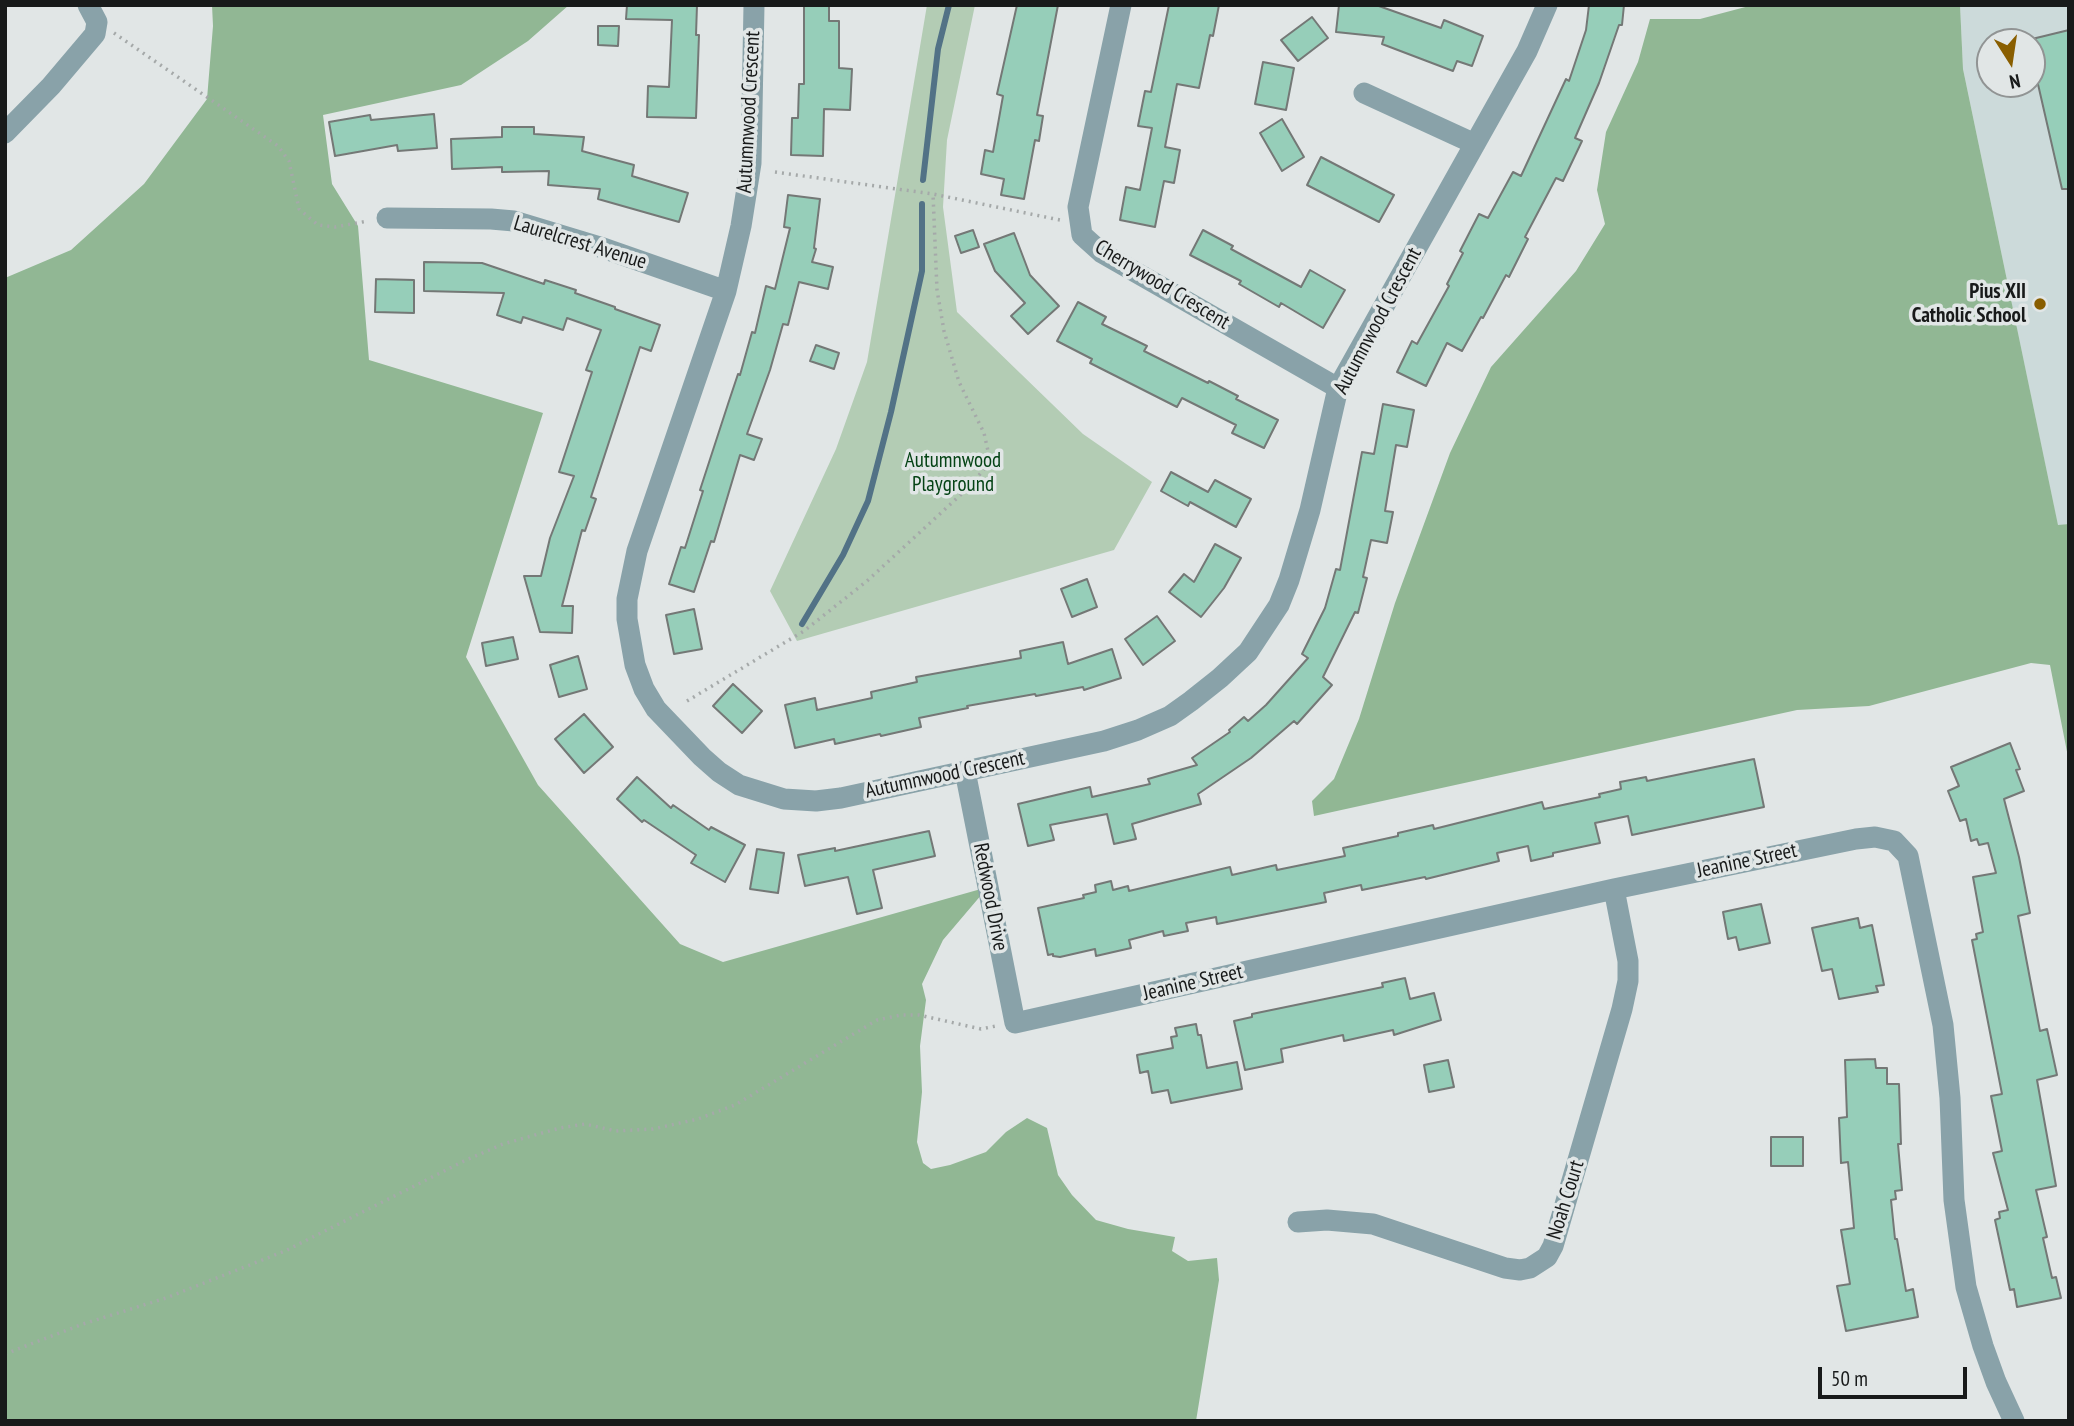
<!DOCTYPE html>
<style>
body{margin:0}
#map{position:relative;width:2074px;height:1426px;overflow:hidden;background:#e1e6e6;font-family:"PT Sans Narrow",sans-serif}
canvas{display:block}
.frame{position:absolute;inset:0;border:7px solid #181a1a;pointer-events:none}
.north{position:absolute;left:1976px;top:28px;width:70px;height:70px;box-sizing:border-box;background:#e1e6e6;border:2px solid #919494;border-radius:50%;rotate:168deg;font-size:19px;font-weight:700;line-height:28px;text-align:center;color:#181a1a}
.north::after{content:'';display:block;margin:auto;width:24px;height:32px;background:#895e00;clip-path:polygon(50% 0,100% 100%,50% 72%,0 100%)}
.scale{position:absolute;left:1818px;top:1367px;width:149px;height:32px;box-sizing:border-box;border:4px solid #181a1a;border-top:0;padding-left:9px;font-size:21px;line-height:24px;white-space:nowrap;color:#181a1a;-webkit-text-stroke:5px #e1e6e6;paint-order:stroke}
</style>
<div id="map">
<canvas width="2074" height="1426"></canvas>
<div class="frame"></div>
<div class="north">N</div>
<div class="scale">50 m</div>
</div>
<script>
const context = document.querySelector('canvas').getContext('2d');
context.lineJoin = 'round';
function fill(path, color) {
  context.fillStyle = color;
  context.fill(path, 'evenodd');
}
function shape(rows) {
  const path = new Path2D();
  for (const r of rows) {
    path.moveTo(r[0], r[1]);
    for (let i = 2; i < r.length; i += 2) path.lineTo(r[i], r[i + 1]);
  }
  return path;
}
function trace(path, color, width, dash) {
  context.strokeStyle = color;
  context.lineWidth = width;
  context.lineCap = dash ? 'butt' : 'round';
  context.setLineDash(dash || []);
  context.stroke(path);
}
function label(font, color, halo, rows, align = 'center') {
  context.font = font + ' "PT Sans Narrow",sans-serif';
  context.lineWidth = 7;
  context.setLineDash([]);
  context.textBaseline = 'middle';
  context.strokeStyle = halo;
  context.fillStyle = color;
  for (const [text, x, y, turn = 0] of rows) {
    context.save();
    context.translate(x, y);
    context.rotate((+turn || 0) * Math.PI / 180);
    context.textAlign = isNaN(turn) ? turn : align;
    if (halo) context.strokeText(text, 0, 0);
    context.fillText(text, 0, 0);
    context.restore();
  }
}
fill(shape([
 [1960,5,2069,5,2069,524,2058,526,1963,69],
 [1990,42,2032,42,2032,84,1990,84]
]), '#ccdada');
fill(shape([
 [927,5,975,5,947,140,943,207,957,312,1083,434,1152,482,1114,550,797,641,770,591,836,449,867,362]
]), '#b3ccb4');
fill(shape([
 [212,5,569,5,528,41,461,85,323,115,332,184,358,226,369,360,543,413,466,657,538,785,680,944,723,962,988,887,943,940,922,984,926,1000,920,1046,922,1092,917,1142,923,1163,931,1169,950,1165,986,1152,1006,1132,1027,1118,1047,1128,1058,1175,1072,1195,1096,1220,1128,1229,1175,1237,1172,1251,1188,1261,1217,1258,1219,1280,1196,1421,5,1421,5,278,71,250,144,184,207,99,213,26],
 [1753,5,1960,5,1963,69,2058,525,2069,524,2069,762,2050,665,2031,663,1869,706,1797,710,1314,816,1312,801,1334,779,1359,719,1395,603,1450,453,1491,367,1576,271,1605,224,1597,190,1606,132,1638,62,1650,19,1700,19]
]), '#91b794');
trace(shape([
 [923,180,938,49,949,5],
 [802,624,843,555,868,501,891,412,922,271,922,204]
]), '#527286', 6);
const building = shape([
 [627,5,697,5,696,35,699,35,696,118,647,117,648,86,669,87,672,20,626,19,627,5],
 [804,5,829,5,829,21,839,21,839,68,852,69,850,110,824,109,823,156,791,155,792,118,798,118,799,84,804,84,804,5],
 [1017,5,1058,5,1037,115,1043,116,1039,141,1035,140,1024,199,1001,195,1004,179,981,174,985,150,993,152,1003,96,997,94,1017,5],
 [1169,5,1219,5,1213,36,1210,35,1199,88,1177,84,1165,147,1180,150,1174,183,1164,181,1155,227,1120,220,1126,187,1140,190,1152,128,1138,126,1145,91,1151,92,1169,5],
 [1339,5,1376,5,1441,28,1444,20,1483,36,1472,66,1457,61,1453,71,1382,44,1384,37,1336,32,1339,5],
 [1589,5,1624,5,1622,25,1619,25,1599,83,1575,138,1582,141,1563,181,1556,178,1525,237,1528,239,1509,277,1506,275,1483,318,1481,317,1462,351,1447,343,1426,386,1397,372,1412,341,1417,344,1449,286,1447,284,1463,253,1460,251,1479,214,1488,218,1513,172,1521,176,1566,79,1569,81,1586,30,1589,5],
 [1312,17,1328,38,1298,61,1281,40,1312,17],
 [598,26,619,26,618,46,598,45,598,26],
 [2069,30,2069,189,2062,189,2032,58,2032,39,2069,30],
 [1263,62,1294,68,1286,110,1255,104,1263,62],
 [434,114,437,148,398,151,397,145,335,156,329,122,370,115,371,120,434,114],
 [1282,119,1304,157,1282,171,1260,133,1282,119],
 [502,127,534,127,534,134,584,137,582,151,634,165,632,176,688,193,679,222,598,199,600,189,548,185,549,171,502,172,502,167,452,169,451,139,502,137,502,127],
 [1321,157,1394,195,1379,222,1307,185,1321,157],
 [788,195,820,199,814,248,816,249,812,262,833,267,828,289,799,282,788,325,783,324,770,370,747,434,762,439,754,460,740,455,714,542,711,541,694,592,669,584,681,547,685,548,703,491,700,490,728,404,738,374,740,375,752,332,755,333,766,286,775,289,790,228,784,227,788,195],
 [973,230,979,247,961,253,955,236,973,230],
 [1203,230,1233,246,1231,249,1301,287,1310,270,1345,290,1323,328,1281,303,1279,307,1239,284,1241,281,1190,255,1203,230],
 [1014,233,1030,275,1059,306,1028,334,1011,316,1025,303,995,271,984,244,1014,233],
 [424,262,482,263,544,284,545,280,576,290,575,293,615,307,615,309,660,325,651,351,640,347,591,497,596,499,585,531,582,530,562,606,573,606,572,633,540,632,524,576,541,576,550,538,574,476,559,472,592,372,586,370,601,330,567,318,563,330,523,317,521,323,497,315,504,293,424,291,424,262],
 [376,279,414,280,414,313,375,312,376,279],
 [1078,302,1106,317,1102,324,1147,346,1144,351,1208,383,1209,381,1238,396,1236,399,1278,420,1264,448,1232,433,1236,425,1182,398,1177,407,1090,363,1092,359,1057,341,1078,302],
 [816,345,839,353,834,369,810,361,816,345],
 [1383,404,1414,410,1407,447,1396,445,1385,511,1393,512,1387,543,1371,540,1363,577,1367,578,1358,613,1355,612,1323,677,1332,685,1297,724,1294,721,1251,758,1198,794,1201,804,1132,824,1136,839,1114,844,1107,814,1050,825,1054,840,1028,846,1018,804,1090,787,1092,797,1150,784,1148,779,1197,765,1192,758,1230,732,1229,730,1244,717,1248,721,1266,705,1308,658,1302,654,1325,608,1336,569,1340,570,1362,452,1374,454,1383,404],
 [1171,472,1208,492,1215,480,1251,499,1236,527,1190,502,1188,506,1161,491,1171,472],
 [1215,544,1241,558,1224,588,1201,617,1169,592,1184,574,1194,582,1215,544],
 [1087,579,1097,607,1072,617,1061,589,1087,579],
 [694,609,702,649,674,654,666,615,694,609],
 [1157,616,1175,641,1143,665,1125,639,1157,616],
 [513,637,518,659,486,666,482,643,513,637],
 [1063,642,1068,664,1112,649,1121,678,1084,690,1083,687,1036,696,1035,694,967,706,968,708,919,718,921,727,881,736,880,734,835,744,834,739,795,748,785,705,815,698,817,710,872,698,871,692,917,682,916,677,1021,658,1020,651,1063,642],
 [578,656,587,689,559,697,550,665,578,656],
 [733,684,762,711,742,733,713,706,733,684],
 [584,714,613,747,584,773,555,739,584,714],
 [2010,743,2020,769,2016,770,2024,791,2004,799,2019,857,2030,913,2018,916,2040,1031,2047,1029,2057,1075,2037,1080,2056,1186,2036,1190,2047,1237,2043,1238,2052,1278,2056,1277,2061,1298,2017,1307,2014,1289,2010,1290,1995,1220,2000,1218,1999,1212,2008,1210,1993,1153,2002,1151,1991,1096,2002,1094,1972,940,1977,939,1976,934,1983,932,1973,877,1996,873,1988,843,1979,845,1977,839,1971,841,1966,819,1960,821,1948,791,1959,786,1951,767,2010,743],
 [1754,759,1764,807,1632,835,1628,816,1595,823,1600,843,1553,853,1553,856,1531,861,1528,846,1497,853,1499,861,1426,879,1425,877,1362,890,1361,885,1324,893,1326,902,1217,924,1216,917,1186,923,1188,931,1164,936,1163,931,1129,940,1131,948,1096,956,1095,949,1060,957,1053,956,1053,954,1048,955,1038,908,1084,898,1083,895,1096,892,1095,885,1111,881,1113,890,1128,886,1129,891,1230,867,1232,875,1276,865,1277,870,1345,856,1343,848,1398,836,1398,833,1433,825,1434,829,1542,802,1544,809,1600,797,1599,794,1621,789,1620,782,1646,777,1647,781,1754,759],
 [637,777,671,808,673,805,709,830,711,827,745,845,725,882,691,863,696,855,644,820,642,822,617,799,637,777],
 [929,831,935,856,873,870,882,908,857,914,848,877,805,886,798,855,835,848,835,851,929,831],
 [757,849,784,853,778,893,750,889,757,849],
 [1761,904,1770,943,1739,950,1736,937,1728,939,1723,912,1761,904],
 [1858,918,1860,928,1872,925,1884,985,1876,986,1878,992,1839,999,1832,969,1822,971,1812,928,1858,918],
 [1405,978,1410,999,1434,993,1441,1020,1394,1035,1393,1030,1344,1041,1343,1035,1281,1049,1283,1062,1245,1070,1234,1021,1252,1017,1252,1014,1383,987,1382,983,1405,978],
 [1196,1024,1198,1035,1201,1035,1207,1068,1237,1062,1242,1089,1171,1103,1168,1090,1152,1093,1148,1071,1140,1073,1137,1055,1173,1048,1171,1037,1177,1036,1175,1028,1196,1024],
 [1875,1059,1876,1068,1887,1068,1887,1084,1899,1084,1901,1144,1898,1144,1902,1190,1895,1191,1896,1199,1891,1200,1895,1239,1897,1239,1906,1291,1913,1289,1918,1317,1846,1331,1837,1286,1850,1284,1841,1230,1854,1228,1848,1162,1841,1163,1839,1118,1847,1117,1845,1060,1875,1059],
 [1448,1060,1454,1087,1429,1092,1424,1065,1448,1060],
 [1771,1137,1803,1137,1803,1166,1771,1166,1771,1137]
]);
fill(building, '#96ceb9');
trace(building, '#747876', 2);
trace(shape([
 [114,33,278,146,289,161,299,209,318,225,335,227,368,221],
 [775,172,933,194,1060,220],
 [687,701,804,631,867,581,968,488,985,468,988,451,984,433,959,382,944,331,937,290,933,194],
 [5,1354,83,1324,166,1298,285,1251,464,1161,503,1144,560,1128,585,1124,616,1131,653,1129,698,1119,735,1105,877,1020,901,1015,919,1015,981,1029,996,1026]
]), '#a5a9a9', 3.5, [2, 5]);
trace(shape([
 [754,5,751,163,741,226,726,291,637,551,627,599,627,619,635,665,644,689,656,709,702,757,719,772,739,785,784,799,816,801,841,798,1104,741,1138,730,1170,716,1191,701,1220,678,1248,652,1279,605,1289,580,1310,510,1338,388,1527,51,1547,5],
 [1121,5,1078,207,1082,235,1102,253,1338,388],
 [1364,93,1475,144],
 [5,133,51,86,95,34,97,22,88,5],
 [387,218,491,219,514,221,600,247,726,291],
 [965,771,1015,1023,1614,889,1856,839,1875,837,1894,841,1908,856,1943,1025,1950,1098,1954,1200,1966,1287,1983,1346,1996,1382,2014,1421],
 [1298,1222,1327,1220,1373,1224,1505,1268,1520,1270,1530,1268,1547,1257,1553,1246,1622,1009,1628,981,1628,961,1614,889]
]), '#89a2a9', 21);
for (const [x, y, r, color] of [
 [2040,304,7,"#895e00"]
]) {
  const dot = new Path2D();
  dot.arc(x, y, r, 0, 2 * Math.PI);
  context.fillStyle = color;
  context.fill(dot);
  trace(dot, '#e1e6e6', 2.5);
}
label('21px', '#181a1a', '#e1e6e6', [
 ["Autumnwood Crescent",749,112,-87],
 ["Laurelcrest Avenue",580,243,17],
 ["Cherrywood Crescent",1162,285,31],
 ["Autumnwood Crescent",1378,321,-62],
 ["Autumnwood Crescent",945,775,-12],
 ["Jeanine Street",1747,861,-12],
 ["Redwood Drive",990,897,79],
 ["Jeanine Street",1193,983,-13],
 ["Noah Court",1566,1200,-73]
]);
label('bold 21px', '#181a1a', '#e1e6e6', [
 ["Pius XII",2026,292],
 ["Catholic School",2026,316]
], 'right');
label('21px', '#054315', '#e1e6e6', [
 ["Autumnwood",953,461],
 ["Playground",953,485]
]);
</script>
